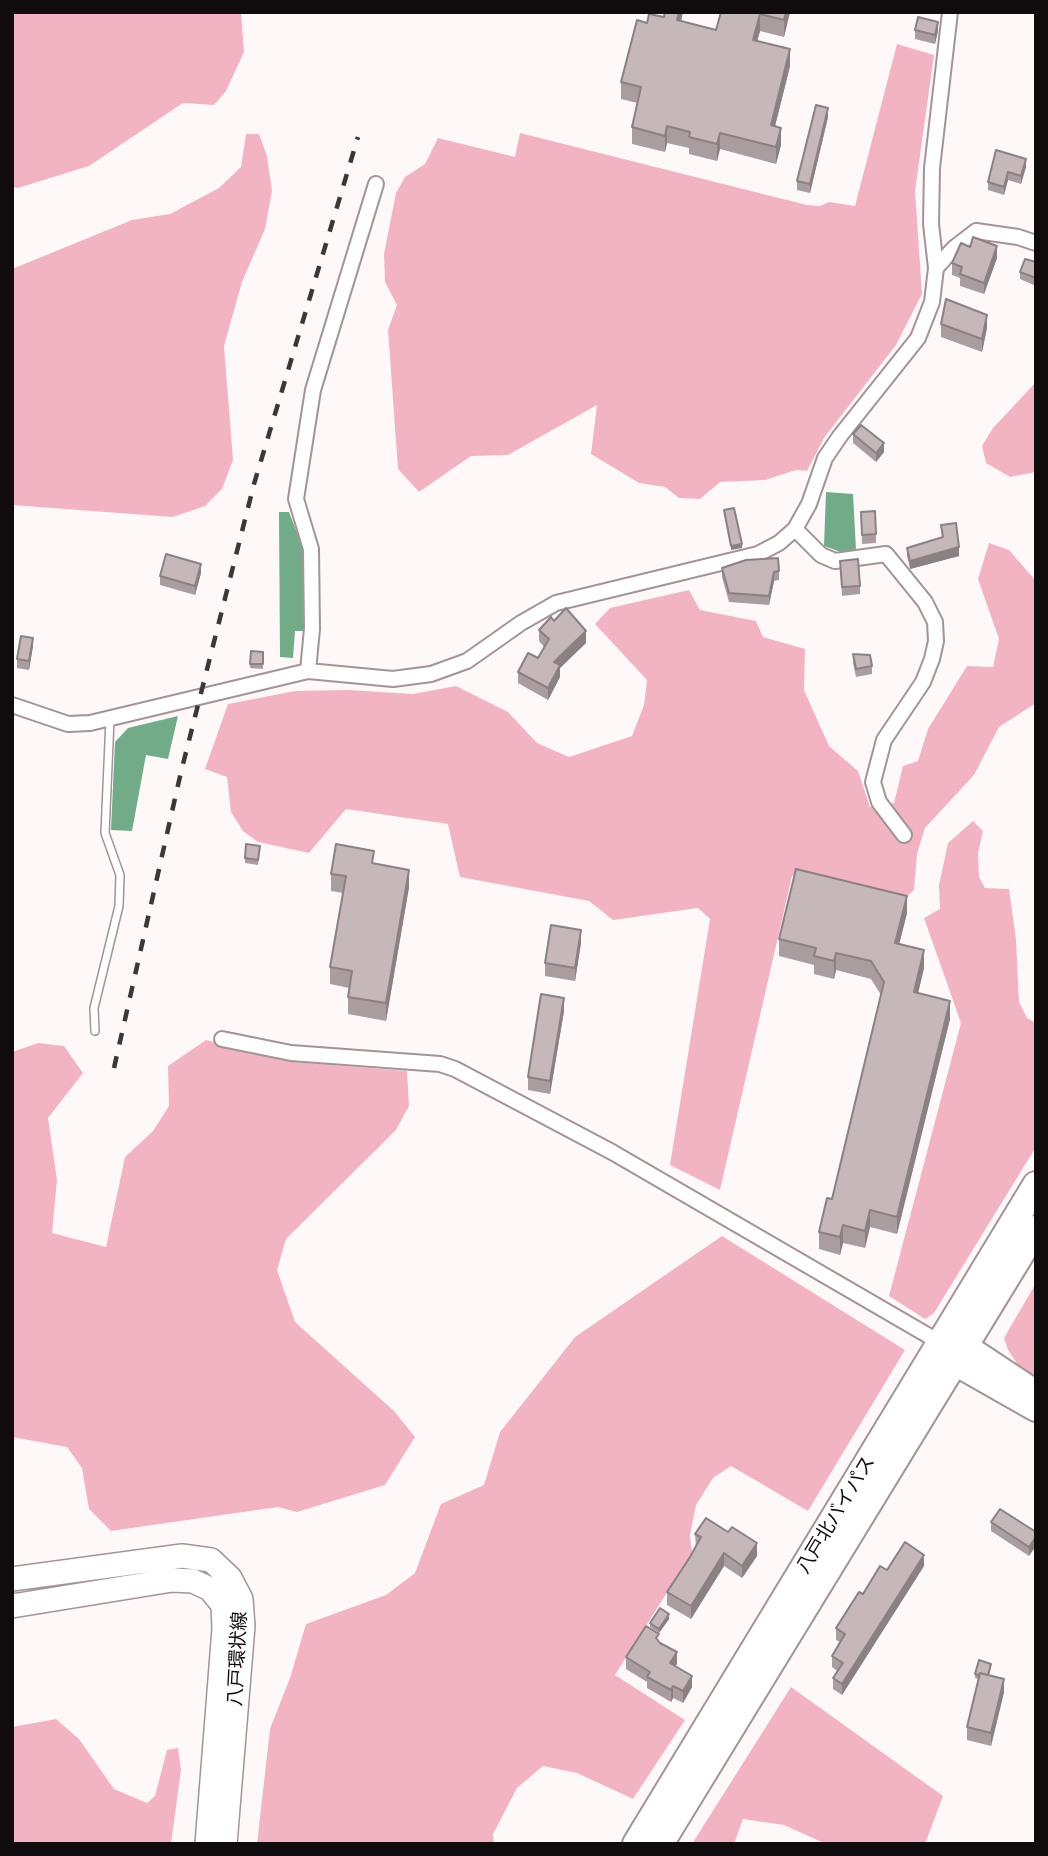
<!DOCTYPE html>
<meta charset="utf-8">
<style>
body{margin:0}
#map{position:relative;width:1048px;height:1856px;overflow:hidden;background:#fef8f9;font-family:"IBM Plex Serif",serif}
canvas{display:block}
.frame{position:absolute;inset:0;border:14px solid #100b0c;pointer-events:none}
</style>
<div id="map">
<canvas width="1048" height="1856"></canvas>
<div class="frame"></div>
</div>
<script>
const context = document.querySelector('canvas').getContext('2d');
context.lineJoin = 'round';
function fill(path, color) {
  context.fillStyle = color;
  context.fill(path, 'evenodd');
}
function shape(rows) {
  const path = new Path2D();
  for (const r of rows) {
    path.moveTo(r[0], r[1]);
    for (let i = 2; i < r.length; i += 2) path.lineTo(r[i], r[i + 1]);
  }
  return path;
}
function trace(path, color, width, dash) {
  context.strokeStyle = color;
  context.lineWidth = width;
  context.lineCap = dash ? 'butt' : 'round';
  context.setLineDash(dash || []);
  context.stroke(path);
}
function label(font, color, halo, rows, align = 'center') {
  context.font = font + ' "IBM Plex Serif","Noto Sans JP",serif';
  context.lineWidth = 5;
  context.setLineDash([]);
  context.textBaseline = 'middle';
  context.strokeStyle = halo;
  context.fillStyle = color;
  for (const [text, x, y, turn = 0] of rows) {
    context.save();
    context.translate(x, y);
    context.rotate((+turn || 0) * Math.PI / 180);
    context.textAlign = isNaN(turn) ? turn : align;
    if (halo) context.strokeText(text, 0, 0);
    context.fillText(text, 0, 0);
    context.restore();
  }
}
fill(shape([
 [12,12,241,12,244,52,226,91,214,105,183,103,89,166,18,188,12,187],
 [897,44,934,55,915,191,922,294,896,345,824,438,807,471,796,470,765,480,720,482,700,499,679,498,665,487,639,483,591,454,597,405,508,455,471,456,419,492,398,469,388,330,397,305,385,282,384,254,396,193,405,177,425,164,438,138,515,157,520,133,807,205,820,206,829,202,855,206],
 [246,134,259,134,267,156,272,191,265,229,242,282,224,346,233,460,222,489,205,506,173,517,12,505,12,269,132,220,170,214,219,188,241,167],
 [1036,382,1036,472,1010,477,986,463,982,446,993,428],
 [989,543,1009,550,1036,581,1036,703,999,727,974,775,925,828,917,854,914,890,898,904,792,876,720,1190,670,1165,710,919,698,908,613,920,589,901,460,877,448,824,346,809,309,853,258,842,243,831,231,812,227,777,205,769,228,704,295,691,348,690,413,694,456,686,508,712,537,743,569,757,632,736,644,705,647,680,595,624,610,608,689,590,700,610,756,621,763,637,805,649,804,690,829,746,858,771,870,807,894,803,903,766,918,761,928,729,967,666,993,667,999,639,978,579],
 [973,821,983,831,978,853,979,877,985,888,1009,889,1016,939,1019,1002,1027,1018,1036,1023,1036,1147,934,1313,925,1319,889,1296,961,1023,924,918,940,909,939,885,948,843],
 [206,1040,295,1062,407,1071,409,1106,396,1130,286,1239,277,1270,295,1322,394,1411,415,1437,385,1485,297,1512,278,1507,111,1531,89,1509,82,1468,67,1447,12,1437,12,1052,38,1043,64,1046,83,1073,48,1118,57,1180,52,1233,106,1247,125,1157,153,1131,169,1106,168,1066],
 [722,1236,905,1350,808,1511,731,1466,713,1478,696,1505,690,1535,692,1553,615,1675,685,1720,633,1799,577,1773,543,1766,517,1788,493,1834,494,1844,257,1844,270,1729,290,1678,306,1624,386,1595,415,1573,441,1504,484,1485,500,1432,575,1337],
 [1036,1283,1036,1378,1020,1368,1008,1350,1004,1338],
 [791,1687,943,1796,925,1844,826,1844,784,1825,743,1819,734,1844,692,1844],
 [56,1719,79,1739,114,1789,147,1803,155,1796,167,1750,178,1748,181,1770,171,1844,12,1844,12,1727]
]), '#f2b4c2');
fill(shape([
 [826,492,853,494,856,550,841,552,824,546],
 [279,512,289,512,303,548,303,631,295,631,293,658,280,657],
 [178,716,168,759,146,755,132,831,111,830,115,742,128,728]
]), '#71ab87');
const lane = shape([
 [95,1031,94,1008,119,906,120,875,105,833,110,719]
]);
const street = shape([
 [936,268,954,248,976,231,1018,237,1036,243],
 [795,529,821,555,835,561,886,554,925,602,935,622,936,641,932,659,923,682,884,740,873,782,879,802,904,835],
 [308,671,312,629,311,549,296,499,313,390,376,184],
 [12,705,68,724,90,723,308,671,393,679,431,674,467,661,521,623,556,603,758,554,779,543,795,529,809,504,825,458,840,436,918,338,932,302,936,268,931,224,932,168,950,12],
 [222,1039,291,1053,440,1064,455,1069,612,1152,941,1343]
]);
const primary = shape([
 [12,1579,182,1556,211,1560,230,1578,241,1599,243,1626,225,1844],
 [12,1606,172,1580,193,1581,210,1589,223,1605,224,1629,207,1844]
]);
const highway = shape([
 [1036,1394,965,1347,941,1343,955,1362,1036,1408],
 [636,1844,1036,1185],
 [660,1844,1036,1229]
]);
trace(lane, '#a29497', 10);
trace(street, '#a29497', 18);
trace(primary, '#a29497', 26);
trace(highway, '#a29497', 30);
trace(lane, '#fff', 7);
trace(street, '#fff', 14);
trace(primary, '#fff', 23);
trace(highway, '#fff', 26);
trace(shape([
 [114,1068,181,772,254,484,358,137]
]), '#3c3738', 4.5, [12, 12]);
fill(shape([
 [665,12,683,12,681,21,716,30,721,12,790,12,784,37,760,31,757,41,790,66,775,126,781,145,776,164,720,149,717,161,689,154,689,148,667,143,665,152,632,144,632,127,637,103,621,99,621,82,647,23,664,17],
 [915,30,938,31,935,44,915,39],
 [828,117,810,193,797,190,797,181],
 [996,150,1026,167,1021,184,1008,180,1004,195,988,190,988,182],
 [997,258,984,294,960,286,960,278,952,275,952,263],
 [1036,262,1036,286,1020,279,1020,272],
 [941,324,987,328,982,352,941,337],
 [853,434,884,452,876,462,853,443],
 [861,512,876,534,876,543,862,544],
 [941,525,959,556,910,569,907,556,907,548,942,538],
 [840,561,860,586,860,594,842,596],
 [722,568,779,571,779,580,774,581,769,605,729,602,722,577],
 [201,573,195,595,160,585,160,576],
 [539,630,586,643,560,668,560,677,548,700,518,683,518,672,538,658,544,647,539,641],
 [33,646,29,670,17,668,17,659],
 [251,651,263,652,263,669,250,668],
 [853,654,872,666,872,674,856,677,853,663],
 [260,846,258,865,245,863,245,858],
 [374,863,409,887,386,1021,348,1014,348,997,349,988,330,984,330,967,343,893,331,891,331,874],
 [907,913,899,944,924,968,918,993,950,1019,897,1234,870,1227,865,1248,843,1243,840,1255,819,1249,819,1232,832,1199,881,995,871,979,836,970,834,979,814,974,814,965,779,956,779,939],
 [581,943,575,981,545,976,545,963],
 [564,1011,550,1094,528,1090,528,1077],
 [991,1522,1036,1532,1029,1556,991,1531],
 [695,1534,757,1556,742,1578,724,1566,691,1619,667,1605,667,1592,690,1557,696,1547],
 [924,1566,842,1695,833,1689,833,1678,837,1671,832,1667,832,1656,840,1642,836,1640,836,1628,863,1594,887,1570],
 [669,1619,659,1633,650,1627,650,1623],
 [659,1642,677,1664,675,1666,692,1687,683,1703,673,1698,671,1702,647,1688,647,1682,626,1669,626,1657],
 [991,1668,989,1675,1004,1692,991,1746,967,1740,967,1727,978,1679,975,1678,975,1674]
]), '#aa9da0');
fill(shape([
 [679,12,683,12,677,37,677,20],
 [786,12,790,12,784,37,784,20],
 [760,14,760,31,753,56,753,40],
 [938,22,938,31,935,44,935,35],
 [790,49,790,66,771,142,771,125],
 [828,108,828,117,810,193,810,184],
 [667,126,667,143,665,152,665,136],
 [781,128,781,145,776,164,776,147],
 [720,133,720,149,717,161,717,144],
 [1026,159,1026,167,1021,184,1021,176],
 [1008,172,1008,180,1004,195,1004,187],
 [997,246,997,258,984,294,984,283],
 [987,315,987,328,982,352,982,339],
 [884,443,884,452,876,462,876,453],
 [742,544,742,548,731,550,731,546],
 [959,547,959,556,910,569,910,561],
 [201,564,201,573,195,595,195,586],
 [774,572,774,581,769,605,769,596],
 [586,631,586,643,560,668,560,677,548,700,548,688,554,662],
 [33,638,33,646,29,670,29,661],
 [409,870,409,887,386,1021,386,1003],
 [907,896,907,913,895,961,895,943],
 [581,930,581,943,575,981,575,968],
 [924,950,924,968,914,1010,914,992],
 [836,953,836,970,834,979,834,961],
 [564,998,564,1011,550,1094,550,1081],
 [950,1001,950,1019,897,1234,897,1217],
 [870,1210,870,1227,865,1248,865,1231],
 [843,1225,843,1243,840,1255,840,1237],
 [1036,1537,1036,1546,1029,1556,1029,1547],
 [757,1543,757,1556,742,1578,742,1566],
 [724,1553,724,1566,691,1619,691,1606],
 [924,1555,924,1566,842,1695,842,1684],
 [669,1614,669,1619,659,1633,659,1629],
 [677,1652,677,1664,670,1675,670,1663],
 [692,1676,692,1687,683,1703,683,1691],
 [1004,1679,1004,1692,991,1746,991,1733],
 [673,1686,673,1698,671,1702,671,1690]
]), '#8b8082');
const building = shape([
 [665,12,679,12,677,20,716,30,721,12,786,12,784,20,760,14,753,40,790,49,771,125,781,128,776,147,720,133,717,144,689,137,690,132,667,126,665,136,632,127,641,87,621,82,637,20,647,23,649,14,664,17,665,12],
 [918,17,938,22,935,35,915,30,918,17],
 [816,105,828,108,810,184,797,181,816,105],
 [996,150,1026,159,1021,176,1008,172,1004,187,988,182,996,150],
 [973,237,997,246,984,283,960,274,962,267,952,263,961,243,970,247,973,237],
 [1025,259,1036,262,1036,278,1020,272,1025,259],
 [946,299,987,315,982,339,941,324,946,299],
 [861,425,884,443,876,453,853,434,861,425],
 [734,508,742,544,731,546,724,510,734,508],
 [875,511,876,534,862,535,861,512,875,511],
 [956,523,959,547,910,561,907,548,943,537,941,525,956,523],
 [166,554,201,564,195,586,160,576,166,554],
 [778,558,779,571,774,572,769,596,729,593,722,568,746,560,778,558],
 [858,559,860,586,842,587,840,561,858,559],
 [566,608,586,631,554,662,560,665,548,688,518,672,528,653,538,658,549,639,539,630,551,617,554,621,566,608],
 [21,636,33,638,29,661,17,659,21,636],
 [251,651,263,652,263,664,250,664,251,651],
 [853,654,870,655,872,666,856,669,853,654],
 [246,844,260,846,258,860,245,858,246,844],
 [336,844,374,851,372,863,409,870,386,1003,348,997,352,971,330,967,346,876,331,874,336,844],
 [796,869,907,896,895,943,924,950,914,992,950,1001,897,1217,870,1210,865,1231,843,1225,840,1237,819,1232,827,1198,832,1199,884,982,871,961,836,953,834,961,814,956,816,948,779,939,796,869],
 [551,925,581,930,575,968,545,963,551,925],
 [541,994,564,998,550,1081,528,1077,541,994],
 [1000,1509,1036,1532,1036,1537,1029,1547,991,1522,1000,1509],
 [706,1518,728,1532,732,1527,757,1543,742,1566,724,1553,691,1606,667,1592,690,1557,701,1537,695,1534,706,1518],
 [905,1542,924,1555,842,1684,833,1678,843,1663,832,1656,845,1634,836,1628,859,1592,863,1594,880,1566,887,1570,905,1542],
 [660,1608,669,1614,659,1629,650,1623,660,1608],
 [646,1626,659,1634,656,1638,660,1643,677,1652,670,1663,692,1676,683,1691,673,1686,671,1690,647,1677,650,1672,626,1657,646,1626],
 [979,1660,991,1664,988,1675,980,1673,979,1675,975,1674,979,1660],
 [980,1673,1004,1679,991,1733,967,1727,980,1673]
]);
fill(building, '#c6b7ba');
trace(building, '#8b8082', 2);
label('19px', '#100b0c', '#fff', [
 ["八戸北バイパス",836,1515,-59],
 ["八戸環状線",238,1659,-87]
]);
</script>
